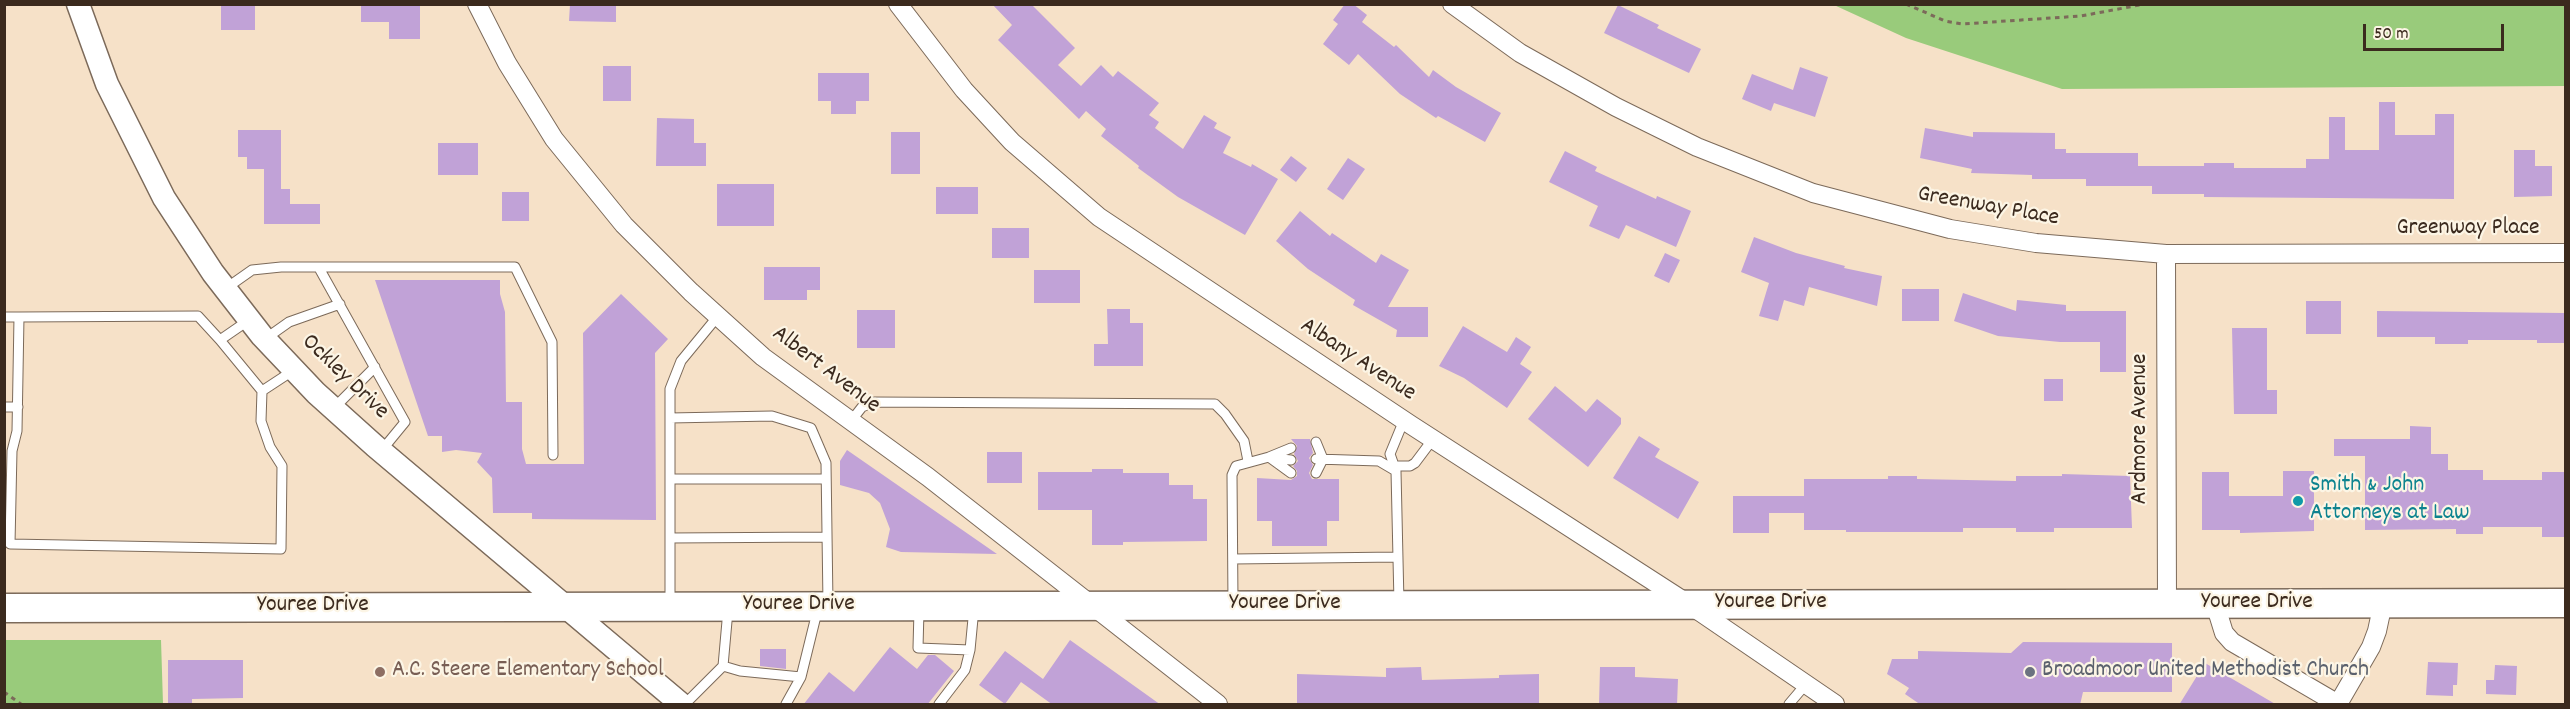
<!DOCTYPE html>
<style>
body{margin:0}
#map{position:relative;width:2570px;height:709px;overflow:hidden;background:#f6e1c8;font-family:Dekko,sans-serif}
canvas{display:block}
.frame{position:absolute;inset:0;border:6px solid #3b2a1e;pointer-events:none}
.scale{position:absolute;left:2363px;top:24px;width:141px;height:27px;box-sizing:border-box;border:3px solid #3b2a1e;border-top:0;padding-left:8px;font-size:18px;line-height:21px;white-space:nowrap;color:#3b2a1e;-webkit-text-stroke:4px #fcf5e5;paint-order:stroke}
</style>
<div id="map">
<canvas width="2570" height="709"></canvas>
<div class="frame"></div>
<div class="scale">50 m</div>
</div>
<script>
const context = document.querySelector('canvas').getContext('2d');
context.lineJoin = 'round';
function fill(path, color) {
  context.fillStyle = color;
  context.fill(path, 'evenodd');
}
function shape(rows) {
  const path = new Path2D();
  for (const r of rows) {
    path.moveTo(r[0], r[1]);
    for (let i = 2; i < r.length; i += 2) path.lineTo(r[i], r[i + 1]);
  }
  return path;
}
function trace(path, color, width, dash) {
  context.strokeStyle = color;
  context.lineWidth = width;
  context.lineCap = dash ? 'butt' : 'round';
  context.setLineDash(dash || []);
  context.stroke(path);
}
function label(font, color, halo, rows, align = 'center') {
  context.font = font + ' Dekko,sans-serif';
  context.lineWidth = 4.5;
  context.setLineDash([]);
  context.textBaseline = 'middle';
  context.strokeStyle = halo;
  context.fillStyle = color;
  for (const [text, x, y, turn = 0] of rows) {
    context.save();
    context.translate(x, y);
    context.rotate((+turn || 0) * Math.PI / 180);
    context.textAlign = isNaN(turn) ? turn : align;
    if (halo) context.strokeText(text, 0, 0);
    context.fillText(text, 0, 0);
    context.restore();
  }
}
fill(shape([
 [1834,5,2565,5,2565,86,2062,89,1906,38],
 [4,640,161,640,163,704,5,704]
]), '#99cb7b');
fill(shape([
 [221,4,255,4,255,30,221,30],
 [361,4,420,4,420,39,389,39,389,22,361,22],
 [570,4,616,4,616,22,569,21],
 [992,4,1031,4,1075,48,1058,65,1081,86,1101,65,1113,77,1118,71,1159,103,1149,115,1159,122,1155,128,1183,149,1204,115,1217,123,1214,128,1231,137,1223,153,1251,167,1252,164,1278,179,1245,235,1178,197,1138,168,1139,166,1101,136,1106,129,1086,111,1079,119,998,40,1012,25],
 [1345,4,1353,4,1367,15,1362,22,1394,47,1396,45,1429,77,1433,70,1456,87,1501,113,1485,142,1438,116,1436,118,1400,94,1358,54,1349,65,1323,44,1338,24,1333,20],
 [1618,5,1659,25,1657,28,1701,49,1689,73,1604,33],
 [603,66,631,66,631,101,603,101],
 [1800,67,1828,77,1815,117,1774,103,1771,111,1742,99,1752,74,1793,90],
 [818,73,869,73,869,101,856,101,856,114,831,114,831,101,818,101],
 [2379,102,2395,102,2395,135,2435,135,2435,114,2454,114,2454,199,2204,197,2204,194,2152,194,2152,186,2086,186,2086,179,2032,179,2032,175,1971,173,1972,169,1920,158,1925,128,1973,137,1973,132,2055,133,2055,149,2066,149,2066,153,2138,153,2138,166,2204,166,2204,163,2234,163,2234,168,2306,168,2306,159,2329,159,2329,117,2345,117,2345,150,2379,150],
 [657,118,694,119,694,143,706,143,706,166,656,166],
 [238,130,281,130,281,189,290,189,290,204,320,204,320,224,264,224,264,169,247,169,247,157,238,157],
 [891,132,920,132,920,174,891,174],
 [438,143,478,143,478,175,438,175],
 [2514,150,2535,150,2535,166,2552,166,2552,196,2514,197],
 [1565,151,1597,167,1595,171,1656,199,1657,196,1691,211,1676,247,1626,225,1619,239,1589,226,1598,206,1549,182],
 [1291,156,1307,168,1296,182,1280,170],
 [1348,158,1365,169,1343,200,1327,189],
 [717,184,774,184,774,226,717,226],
 [936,187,978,187,978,214,936,214],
 [502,192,529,192,529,221,502,221],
 [1300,211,1330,236,1332,233,1376,263,1381,254,1409,270,1388,307,1428,307,1428,337,1396,337,1397,330,1353,305,1355,300,1308,269,1276,241],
 [992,228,1029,228,1029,258,992,258],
 [1754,237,1796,253,1845,266,1844,268,1882,276,1877,306,1809,287,1804,306,1784,300,1778,321,1759,316,1769,283,1741,272],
 [1665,253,1680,260,1669,283,1654,276],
 [764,267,820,267,820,290,807,290,807,300,764,300],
 [1034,270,1080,270,1080,303,1034,303],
 [375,280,500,280,500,294,505,312,506,402,522,402,522,449,526,464,584,464,583,333,621,294,668,339,655,353,656,520,532,519,532,513,493,513,492,478,477,462,482,453,456,450,442,452,442,436,428,436],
 [1902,289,1939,289,1939,321,1902,321],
 [1963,293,2016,311,2017,300,2066,305,2066,311,2126,311,2126,372,2100,372,2100,342,2060,342,1998,336,1954,321],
 [2306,301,2341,301,2341,334,2306,334],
 [1107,309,1130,309,1130,323,1143,323,1143,366,1094,366,1094,344,1108,344],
 [857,310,895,310,895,348,857,348],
 [2377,311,2565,313,2565,343,2537,343,2537,340,2468,340,2468,344,2435,344,2435,337,2377,337],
 [1463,326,1507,352,1516,337,1531,347,1520,364,1532,372,1507,408,1464,378,1439,366],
 [2232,328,2267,328,2267,390,2277,390,2277,414,2234,414],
 [2044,379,2063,379,2063,401,2044,401],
 [1555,386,1586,412,1597,399,1621,418,1621,424,1588,467,1528,419],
 [2410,426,2431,427,2431,454,2448,454,2448,470,2483,470,2483,480,2542,480,2542,472,2565,472,2565,537,2542,537,2542,527,2483,527,2483,534,2456,534,2456,529,2365,530,2365,456,2334,456,2334,439,2410,439],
 [1639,436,1660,449,1655,457,1699,482,1678,519,1613,478],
 [1291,439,1310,439,1313,453,1309,458,1313,465,1309,473,1312,479,1339,479,1339,521,1327,521,1327,546,1272,546,1272,521,1257,521,1257,478,1291,480,1297,476,1297,471,1293,466,1298,461,1294,454,1297,446],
 [847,450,997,554,901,552,886,547,890,529,880,503,869,493,840,485,840,461],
 [987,452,1022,452,1022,483,987,483],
 [1092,469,1123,469,1123,473,1169,473,1169,485,1193,485,1193,499,1207,499,1207,541,1123,542,1123,545,1092,545,1092,510,1038,510,1038,472,1092,472],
 [2283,471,2314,471,2314,531,2240,533,2240,530,2202,530,2202,472,2229,472,2229,496,2283,496],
 [2062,474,2130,476,2132,528,2054,528,2054,532,2016,532,2016,528,1963,528,1963,532,1846,532,1846,530,1804,530,1804,513,1769,513,1769,533,1733,533,1733,496,1804,496,1804,479,1888,479,1888,476,1917,476,1917,479,2016,481,2016,476,2062,476],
 [1070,640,1161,705,1053,705,1021,682,1005,704,979,685,1005,651,1043,679],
 [2023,642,2172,643,2172,692,2083,692,2080,705,1921,705,1905,694,1909,688,1887,674,1892,659,1918,659,1918,651,2011,653],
 [890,647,917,669,928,655,935,655,954,671,927,705,803,705,829,672,854,692],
 [760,649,786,649,786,669,760,666],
 [168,660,243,660,243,698,192,699,192,705,168,705],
 [2428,662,2458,663,2457,685,2453,685,2453,696,2426,695],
 [2205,663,2277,705,2179,705],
 [2495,665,2517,666,2516,695,2486,694,2486,680,2494,680],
 [1421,667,1422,680,1499,678,1499,675,1539,674,1539,705,1297,705,1297,674,1386,677,1386,668],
 [1600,667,1635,667,1635,677,1678,679,1677,705,1599,705]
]), '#c1a2d7');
const service = shape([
 [319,268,405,422,382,450],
 [225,289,252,270,281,267,515,267,552,342,553,455],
 [4,317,19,317],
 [249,320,220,340,262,391,294,370],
 [265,339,289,322,340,304],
 [220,340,198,316,19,317,17,431,12,451,10,544,281,549,282,466,270,447,261,421,262,391],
 [4,407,18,407],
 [334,408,375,367],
 [670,418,670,389,681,361,718,316],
 [851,421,862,407,874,402,1215,404,1225,414,1244,441,1248,461],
 [1316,442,1323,459,1316,473],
 [1269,457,1291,473],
 [1272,458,1291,460],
 [1316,459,1379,461,1396,471],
 [1396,466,1410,466,1415,463,1433,439],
 [670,479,826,479],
 [670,538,827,537],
 [1233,559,1398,557],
 [1233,603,1232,475,1236,466,1269,457,1291,448],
 [1399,603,1396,471,1390,454,1404,420],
 [670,605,670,418,772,416,811,428,826,463,828,604],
 [728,610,723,666,740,671,801,677,818,608],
 [919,610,918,648,970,650],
 [685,704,723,666],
 [786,704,801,677],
 [939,704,965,670,970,650,974,608],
 [1789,704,1806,684]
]);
const minor = shape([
 [477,4,507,63,554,139,624,225,691,292,763,357,928,477,1218,704],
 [898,4,964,90,1012,142,1099,217,1411,425,1690,605,1835,704],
 [1452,4,1520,53,1616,107,1697,147,1813,193,1950,229,2036,243,2166,254,2566,253],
 [2166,254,2167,603],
 [2215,604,2224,633,2232,642,2338,704],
 [2338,704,2371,647,2377,631,2383,603]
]);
const tertiary = shape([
 [78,4,107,84,164,198,213,273,262,336,316,393,375,446,681,704]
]);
const primary = shape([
 [4,608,2566,603]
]);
trace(service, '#7c6a5a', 11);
trace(minor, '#7c6a5a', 20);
trace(tertiary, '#7c6a5a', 25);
trace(primary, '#7c6a5a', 31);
trace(shape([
 [1906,4,1945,21,1962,24,2081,16,2145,4],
 [4,692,21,704]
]), '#7c6a5a', 3, [4.5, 4.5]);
trace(service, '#fff', 9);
trace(minor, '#fff', 18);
trace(tertiary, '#fff', 22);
trace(primary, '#fff', 28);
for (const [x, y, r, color] of [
 [2298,501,6,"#0f9aa8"],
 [380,672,6,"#8d6e63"],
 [2030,672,6,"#6b7280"]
]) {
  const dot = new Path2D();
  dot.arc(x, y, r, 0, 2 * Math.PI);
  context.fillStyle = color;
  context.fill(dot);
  trace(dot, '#fcf5e5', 2);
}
label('24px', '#3b2a1e', '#fcf5e5', [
 ["Greenway Place",1988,208,10],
 ["Greenway Place",2468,230],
 ["Albany Avenue",1357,361,33],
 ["Albert Avenue",825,371,37],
 ["Ockley Drive",344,378,44],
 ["Ardmore Avenue",2142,429,-90],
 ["Youree Drive",1771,604],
 ["Youree Drive",2257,604],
 ["Youree Drive",1285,605],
 ["Youree Drive",799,606],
 ["Youree Drive",313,607]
]);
label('24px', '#0d838f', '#fcf5e5', [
 ["Smith & John",2310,487],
 ["Attorneys at Law",2310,515]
], 'left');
label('24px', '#785e54', '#fcf5e5', [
 ["A.C. Steere Elementary School",392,672]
], 'left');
label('24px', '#5b616d', '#fcf5e5', [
 ["Broadmoor United Methodist Church",2042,672]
], 'left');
</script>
